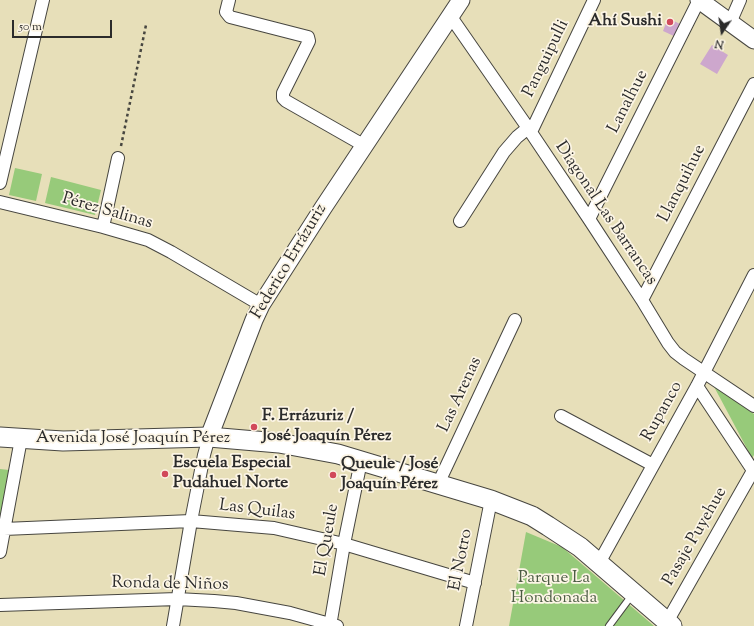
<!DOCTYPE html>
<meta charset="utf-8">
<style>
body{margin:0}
#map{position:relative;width:754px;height:626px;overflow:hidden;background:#e7dfb9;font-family:"Sorts Mill Goudy",serif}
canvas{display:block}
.north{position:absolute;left:702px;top:12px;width:40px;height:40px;-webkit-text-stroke:3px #fcf5e5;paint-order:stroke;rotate:193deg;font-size:11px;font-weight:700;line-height:16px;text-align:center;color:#2b2b2b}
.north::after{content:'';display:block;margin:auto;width:14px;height:18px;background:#2b2b2b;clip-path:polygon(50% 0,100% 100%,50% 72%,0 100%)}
.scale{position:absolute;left:12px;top:20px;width:100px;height:18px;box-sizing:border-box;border:2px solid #2b2b2b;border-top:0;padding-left:5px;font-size:12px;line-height:14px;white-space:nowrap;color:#2b2b2b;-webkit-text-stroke:3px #fcf5e5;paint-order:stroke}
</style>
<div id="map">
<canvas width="754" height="626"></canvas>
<div class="north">N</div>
<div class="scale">50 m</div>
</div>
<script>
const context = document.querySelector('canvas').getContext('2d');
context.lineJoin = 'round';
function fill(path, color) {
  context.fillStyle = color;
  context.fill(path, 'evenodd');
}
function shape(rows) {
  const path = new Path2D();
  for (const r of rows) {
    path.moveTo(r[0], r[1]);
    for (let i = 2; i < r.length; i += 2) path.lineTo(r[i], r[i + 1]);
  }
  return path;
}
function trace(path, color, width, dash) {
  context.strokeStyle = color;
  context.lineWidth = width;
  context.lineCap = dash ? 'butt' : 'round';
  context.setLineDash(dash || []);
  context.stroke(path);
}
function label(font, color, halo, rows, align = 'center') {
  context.font = font + ' "Sorts Mill Goudy",serif';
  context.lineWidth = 3.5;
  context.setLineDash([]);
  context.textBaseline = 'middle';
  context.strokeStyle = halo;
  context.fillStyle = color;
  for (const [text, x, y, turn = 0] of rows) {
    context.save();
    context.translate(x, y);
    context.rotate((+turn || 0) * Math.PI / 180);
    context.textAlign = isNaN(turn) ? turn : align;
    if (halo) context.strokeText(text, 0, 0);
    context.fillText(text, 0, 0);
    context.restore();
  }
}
fill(shape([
 [15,168,42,174,36,201,9,195],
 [51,177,101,190,95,215,45,203],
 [711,381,754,414,754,455,752,458],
 [0,469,9,470,0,522],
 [526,532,562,547,654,626,509,626]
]), '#97ca7a');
fill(shape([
 [668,18,682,25,676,37,663,31],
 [712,45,728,55,717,74,700,64]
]), '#cda7cd');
const lane = shape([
 [609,626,632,595]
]);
const street = shape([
 [229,0,226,12,230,17,308,37,309,41,283,93,283,98,286,101,365,146],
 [451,17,528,128,589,219,642,300,668,343,675,352,684,359,754,406],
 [730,23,740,0],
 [531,132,594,0],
 [0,183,43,0],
 [0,202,103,227,148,240,171,252,261,305],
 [589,219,699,0],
 [460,221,504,152,517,137,528,128],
 [103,227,118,158],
 [642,300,754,84],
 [697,386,754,472],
 [561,416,653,465],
 [438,484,515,320],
 [4,529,191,521,274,528,344,544,475,583],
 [0,552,21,439],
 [599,563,697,386,754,275],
 [0,605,177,599,214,601,236,603,290,613,337,626],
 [667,622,754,469],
 [173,626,191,521,204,455,209,437],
 [330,626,344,544,361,461],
 [466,626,491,500]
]);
const secondary = shape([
 [699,0,754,40],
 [209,437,254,320,261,305,323,208,461,0]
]);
const primary = shape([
 [0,437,63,441,209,437,279,443,338,454,491,500,532,516,548,526,580,547,672,626]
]);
trace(lane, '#474640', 8);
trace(street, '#474640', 14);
trace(secondary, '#474640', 19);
trace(primary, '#474640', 21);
trace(shape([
 [121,146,146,25]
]), '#474640', 2.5, [3, 3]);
trace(lane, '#fff', 6);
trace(street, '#fff', 12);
trace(secondary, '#fff', 17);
trace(primary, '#fff', 19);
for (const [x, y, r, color] of [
 [670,22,4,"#d1495b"],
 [254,427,4,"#d1495b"],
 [165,474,4,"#d1495b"],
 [333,475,4,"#d1495b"]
]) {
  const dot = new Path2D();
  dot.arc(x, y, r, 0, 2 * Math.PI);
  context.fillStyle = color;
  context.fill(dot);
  trace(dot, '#fcf5e5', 1.5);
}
label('bold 17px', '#2b2b2b', '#fcf5e5', [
 ["Ahí Sushi",662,22,"right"],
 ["F. Errázuriz /",262,417],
 ["José Joaquín Pérez",262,437],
 ["Escuela Especial",173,464],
 ["Pudahuel Norte",173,484],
 ["Queule / José",341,465],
 ["Joaquín Pérez",341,485]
], 'left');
label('17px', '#2b2b2b', '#fcf5e5', [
 ["Panguipulli",547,59,-64],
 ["Lanalhue",629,102,-63],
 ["Llanquihue",683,184,-63],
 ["Pérez Salinas",107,212,16],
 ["Diagonal Las Barrancas",605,214,56],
 ["Federico Errázuriz",290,262,-59],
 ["Las Arenas",461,395,-65],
 ["Rupanco",663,412,-61],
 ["Avenida José Joaquín Pérez",133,439],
 ["Las Quilas",257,511,7],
 ["Pasaje Puyehue",696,537,-60],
 ["El Queule",328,540,-80],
 ["El Notro",462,560,-79],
 ["Ronda de Niños",170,585,1]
]);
label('17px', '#4b5b43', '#fcf5e5', [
 ["Parque La",554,579],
 ["Hondonada",554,599]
]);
</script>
